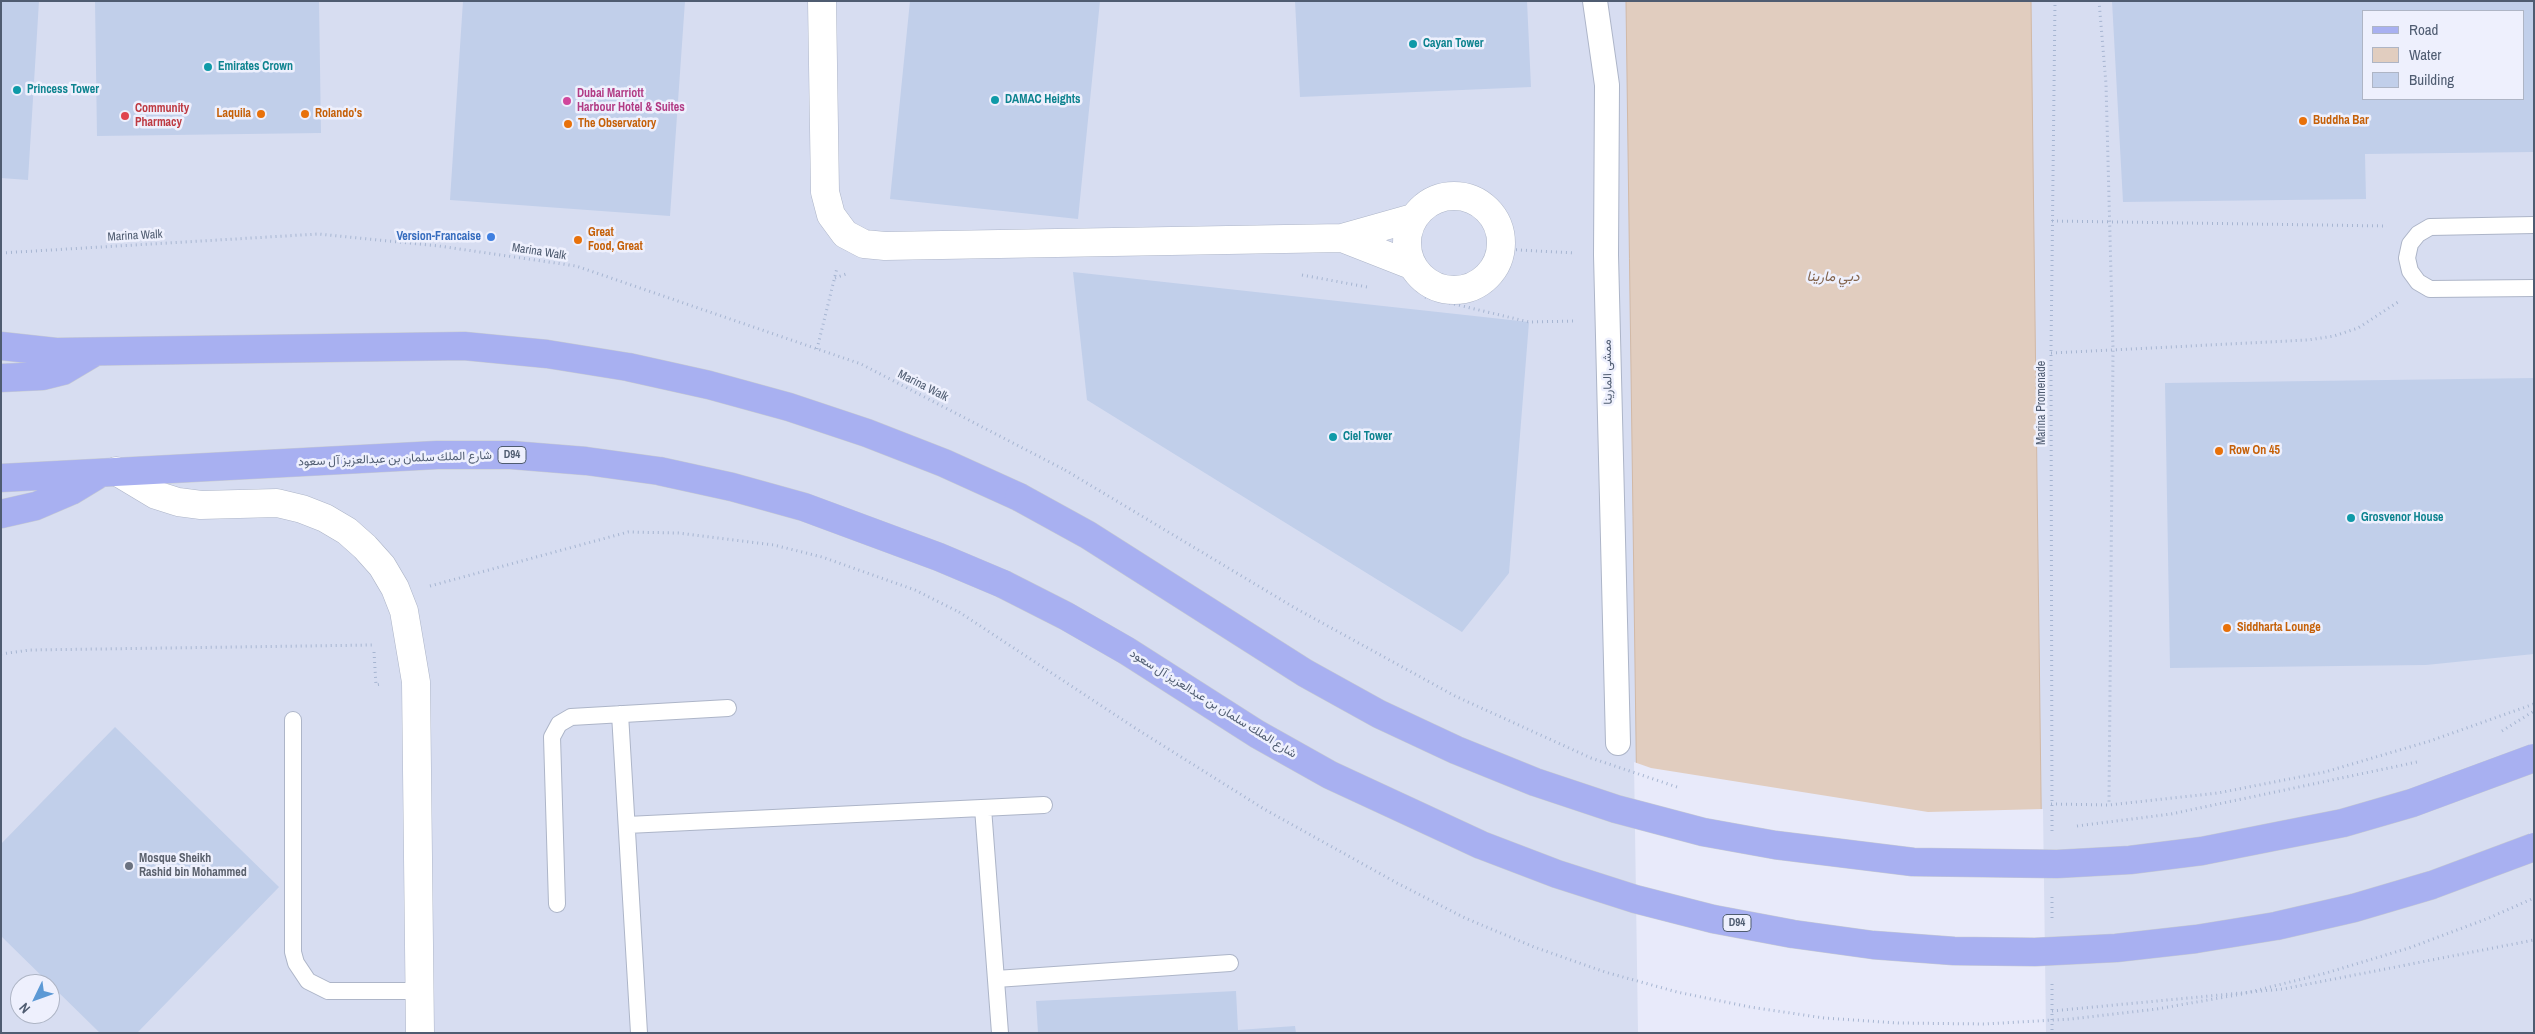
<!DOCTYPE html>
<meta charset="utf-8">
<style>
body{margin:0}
#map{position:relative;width:2535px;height:1034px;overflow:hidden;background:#e8eafa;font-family:"Archivo Narrow",sans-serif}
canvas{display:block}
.frame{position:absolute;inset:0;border:2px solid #4f5c71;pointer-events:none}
.legend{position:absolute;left:2362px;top:10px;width:162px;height:90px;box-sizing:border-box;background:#eef0fd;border:1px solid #aeb5c5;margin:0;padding:6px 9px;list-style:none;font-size:15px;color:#4f5c71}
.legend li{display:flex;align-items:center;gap:10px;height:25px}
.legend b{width:25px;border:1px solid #aeb5c5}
.north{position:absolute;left:10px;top:974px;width:50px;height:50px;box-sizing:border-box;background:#eef0fd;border:1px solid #aeb5c5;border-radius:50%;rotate:228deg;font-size:14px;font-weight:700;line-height:20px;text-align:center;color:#4f5c71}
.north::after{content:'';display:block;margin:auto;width:18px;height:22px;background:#5c99d5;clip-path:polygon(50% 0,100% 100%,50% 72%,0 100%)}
</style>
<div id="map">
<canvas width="2535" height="1034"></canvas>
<div class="frame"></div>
<ul class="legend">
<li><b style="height:6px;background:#a8b0f1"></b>Road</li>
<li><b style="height:14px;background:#e1cdbf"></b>Water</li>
<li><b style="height:14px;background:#c1cfea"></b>Building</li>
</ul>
<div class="north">N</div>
</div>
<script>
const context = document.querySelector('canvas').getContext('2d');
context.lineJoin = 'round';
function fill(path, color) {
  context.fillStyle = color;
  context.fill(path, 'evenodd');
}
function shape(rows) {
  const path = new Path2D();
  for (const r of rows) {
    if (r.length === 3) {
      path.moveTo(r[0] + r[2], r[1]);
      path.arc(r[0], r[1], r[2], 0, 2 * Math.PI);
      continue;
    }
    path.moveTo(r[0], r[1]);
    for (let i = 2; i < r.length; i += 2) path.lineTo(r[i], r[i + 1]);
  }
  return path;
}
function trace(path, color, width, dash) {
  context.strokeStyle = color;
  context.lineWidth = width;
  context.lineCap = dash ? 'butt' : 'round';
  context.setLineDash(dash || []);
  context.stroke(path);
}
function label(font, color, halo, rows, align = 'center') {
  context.font = font + ' "Archivo Narrow",Vazirmatn,sans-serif';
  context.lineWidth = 5;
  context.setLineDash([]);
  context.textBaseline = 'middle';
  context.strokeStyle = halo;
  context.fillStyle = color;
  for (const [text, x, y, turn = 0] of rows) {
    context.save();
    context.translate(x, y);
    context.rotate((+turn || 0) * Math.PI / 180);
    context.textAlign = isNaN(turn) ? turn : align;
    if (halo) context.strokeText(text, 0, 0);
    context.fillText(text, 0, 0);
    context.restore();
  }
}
fill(shape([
 [1,1,2534,1,2534,1033,1,1033],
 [2364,11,2524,11,2524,99,2364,99],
 [20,984,50,984,50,1014,20,1014]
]), '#d7ddf1');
const water = shape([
 [1626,1,2031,1,2044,1033,1640,1033,1626,1]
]);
fill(water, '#e1cdbf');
trace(water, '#d2b9a6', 1);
fill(shape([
 [1634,762,1651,768,1928,812,2043,809,2046,1033,1638,1033]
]), '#e8eafa');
fill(shape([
 [1,1,39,1,28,180,1,178],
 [95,1,319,1,321,133,97,136],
 [463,1,685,1,670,216,450,200],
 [910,1,1100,1,1078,219,890,199],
 [1295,1,1527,1,1531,87,1300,97],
 [2112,1,2534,1,2534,152,2365,154,2366,199,2123,202],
 [2364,11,2524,11,2524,99,2364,99],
 [1073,272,1529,322,1509,573,1462,632,1087,400],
 [2534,378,2534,654,2426,665,2170,668,2165,383],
 [115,727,279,887,137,1033,100,1033,1,936,1,844],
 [1236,991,1238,1030,1295,1026,1296,1033,1038,1033,1036,1001]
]), '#c1cfea');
const service = shape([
 [2534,225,2430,227,2418,234,2410,244,2407,258,2410,271,2418,282,2430,289,2534,288],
 [620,714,639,1033],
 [293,720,293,952,296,963,308,981,328,991,420,991],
 [983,808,1000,1033],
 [627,825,1044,805],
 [557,904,552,737,559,724,571,717,728,708],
 [996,979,1230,963]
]);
const pedestrian = shape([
 [1595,1,1607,85,1606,255,1618,743]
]);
const minor = shape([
 [822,1,825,192,831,215,845,234,864,244,885,246,1342,238,1413,218],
 [1454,243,47],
 [1342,238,1411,265],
 [116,471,156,495,178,502,201,505,277,503,302,509,325,518,347,531,365,547,382,566,395,588,404,611,416,682,420,1033]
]);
const primary = shape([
 [1,346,56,352,464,346,547,354,628,367,709,385,789,407,867,433,944,463,1019,497],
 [1,378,43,376,63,371,95,352],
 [1,478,437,455,511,455,586,461,659,471,732,487,804,507,939,557,1003,584],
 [1,514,36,506,71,491,99,474]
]);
trace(service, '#adb5c8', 18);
trace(pedestrian, '#adb5c8', 26);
trace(minor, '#adb5c8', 29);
trace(primary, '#c7cbd2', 29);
trace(shape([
 [2099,1,2106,84,2113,350,2109,805],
 [2052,221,2387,226],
 [1501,249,1575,253],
 [1,253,318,234,439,246,576,266,861,364,1065,470],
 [1302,275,1367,287],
 [835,278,846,274],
 [1425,297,1529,322,1576,321],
 [817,349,837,268],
 [2051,353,2308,340,2334,336,2358,328,2398,302],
 [430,586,628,532,678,533,774,545,822,557,915,590,959,612],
 [374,652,376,685,381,684],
 [1,654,30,650,373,645],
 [2051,804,2109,805,2218,793,2325,772,2430,741,2534,704],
 [2052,831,2051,353,2055,1],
 [2052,897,2052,918],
 [2052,984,2052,1033],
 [2052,1011,2283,989,2534,940]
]), '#a6b5d1', 3, [1, 4]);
trace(service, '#fff', 16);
trace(pedestrian, '#fff', 24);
trace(minor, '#fff', 28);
trace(primary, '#a8b0f1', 28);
const primaryBridge = shape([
 [1019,497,1088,535,1305,673,1379,714,1456,750,1535,782,1616,809,1703,832,1775,845,1913,862,2057,864,2130,860,2202,851,2343,823,2412,803,2534,758],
 [1003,584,1066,616,1127,651,1257,734,1330,775,1481,845,1557,874,1635,899,1713,919,1793,934,1873,945,1954,951,2035,952,2116,948,2196,939,2276,926,2354,908,2432,885,2534,847]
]);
trace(primaryBridge, '#c7cbd2', 29, []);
trace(shape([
 [1065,470,1295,608,1455,696,1591,758,1680,788],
 [959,612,1135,728,1264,809,1397,883,1465,918,1534,947,1605,972,1677,992,1750,1007,1824,1018,1898,1023,1985,1024,2071,1019,2157,1009,2242,994,2326,973,2409,948,2489,918,2534,898],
 [2502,731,2534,711],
 [2077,826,2171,814,2417,762]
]), '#a6b5d1', 3, [1, 4]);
trace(primaryBridge, '#a8b0f1', 28);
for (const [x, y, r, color] of [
 [1413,44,5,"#0f9aa8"],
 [208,67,5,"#0f9aa8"],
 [17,90,5,"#0f9aa8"],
 [995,100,5,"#0f9aa8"],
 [567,101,5,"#d1479c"],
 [261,114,5,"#e8710a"],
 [305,114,5,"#e8710a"],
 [125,116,5,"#e0444e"],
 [2303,121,5,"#e8710a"],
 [568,124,5,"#e8710a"],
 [491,237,5,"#3f7fe0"],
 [578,240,5,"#e8710a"],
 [1333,437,5,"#0f9aa8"],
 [2219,451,5,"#e8710a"],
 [2351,518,5,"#0f9aa8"],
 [2227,628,5,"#e8710a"],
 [129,866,5,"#6b7280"]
]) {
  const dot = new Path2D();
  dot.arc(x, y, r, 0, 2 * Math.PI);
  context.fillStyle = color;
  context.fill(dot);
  trace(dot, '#eef0fd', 2);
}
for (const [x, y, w] of [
 [512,455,28],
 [1737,923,28]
]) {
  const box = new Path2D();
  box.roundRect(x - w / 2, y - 8.5, w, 17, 4);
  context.fillStyle = '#eef0fd';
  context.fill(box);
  trace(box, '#4f5c71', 1);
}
label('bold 11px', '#4f5c71', null, [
 ["D94",512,455],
 ["D94",1737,923]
]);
label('bold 12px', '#0d838f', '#eef0fd', [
 ["Cayan Tower",1423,44],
 ["Emirates Crown",218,67],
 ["Princess Tower",27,90],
 ["DAMAC Heights",1005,100],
 ["Ciel Tower",1343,437],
 ["Grosvenor House",2361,518]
], 'left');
label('bold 12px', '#b23c85', '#eef0fd', [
 ["Dubai Marriott",577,94],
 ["Harbour Hotel & Suites",577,108]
], 'left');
label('bold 12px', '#be3a42', '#eef0fd', [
 ["Community",135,109],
 ["Pharmacy",135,123]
], 'left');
label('bold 12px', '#c56008', '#eef0fd', [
 ["Laquila",251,114,"right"],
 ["Rolando's",315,114],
 ["Buddha Bar",2313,121],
 ["The Observatory",578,124],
 ["Great",588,233],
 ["Food, Great",588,247],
 ["Row On 45",2229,451],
 ["Siddharta Lounge",2237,628]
], 'left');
label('12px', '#4f5c71', '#eef0fd', [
 ["Marina Walk",135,236,-3],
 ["Marina Walk",539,252,9],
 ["ممشى المارينا",1608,372,-91],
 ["Marina Walk",923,386,27],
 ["Marina Promenade",2042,403,-90],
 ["شارع الملك سلمان بن عبدالعزيز آل سعود",395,459,-2],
 ["شارع الملك سلمان بن عبدالعزيز آل سعود",1213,704,32]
]);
label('bold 12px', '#366cbe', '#eef0fd', [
 ["Version-Francaise",481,237]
], 'right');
label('bold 12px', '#5b616d', '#eef0fd', [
 ["Mosque Sheikh",139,859],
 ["Rashid bin Mohammed",139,873]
], 'left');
label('italic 14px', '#82634c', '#eef0fd', [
 ["دبي مارينا",1833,277]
]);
</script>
